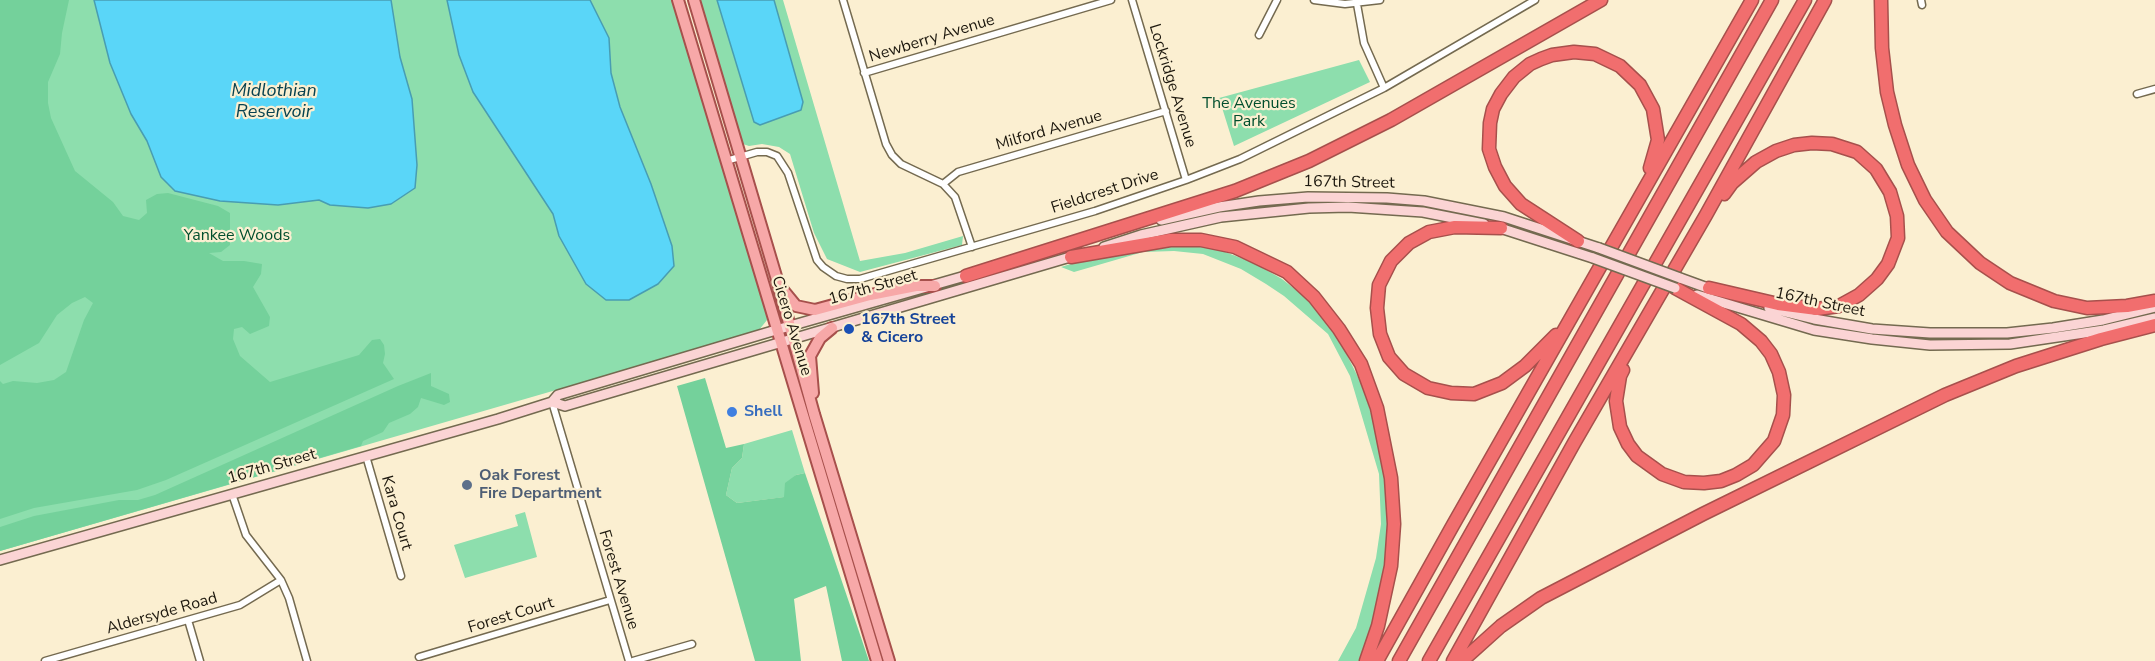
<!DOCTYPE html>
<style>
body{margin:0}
canvas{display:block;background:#fbefd1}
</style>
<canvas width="2155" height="661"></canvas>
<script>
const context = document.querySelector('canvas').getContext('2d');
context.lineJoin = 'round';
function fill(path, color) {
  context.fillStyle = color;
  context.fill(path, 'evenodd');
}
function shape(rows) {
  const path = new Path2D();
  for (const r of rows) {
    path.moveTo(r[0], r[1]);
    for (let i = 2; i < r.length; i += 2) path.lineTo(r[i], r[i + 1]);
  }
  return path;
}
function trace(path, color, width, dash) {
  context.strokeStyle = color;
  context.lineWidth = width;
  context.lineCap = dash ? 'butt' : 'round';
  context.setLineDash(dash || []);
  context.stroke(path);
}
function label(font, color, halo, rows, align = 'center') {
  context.font = font + ' "Nunito Sans",sans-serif';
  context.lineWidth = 4.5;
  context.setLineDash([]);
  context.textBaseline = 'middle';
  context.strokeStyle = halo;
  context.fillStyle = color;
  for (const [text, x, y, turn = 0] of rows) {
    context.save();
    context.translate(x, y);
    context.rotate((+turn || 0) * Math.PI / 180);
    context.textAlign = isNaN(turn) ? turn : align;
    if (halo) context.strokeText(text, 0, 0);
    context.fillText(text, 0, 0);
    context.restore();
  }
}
fill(shape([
 [0,0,673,0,767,313,767,320,759,330,753,333,0,551],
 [700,0,783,0,860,261,905,253,963,236,962,245,860,272,827,259,814,233,790,154,779,147,762,144,749,146,743,144],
 [1359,60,1370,82,1234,146,1219,98],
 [1184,243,1220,250,1254,263,1282,279,1310,301,1334,329,1362,385,1377,432,1386,484,1388,535,1383,579,1375,620,1361,661,1338,661,1356,628,1376,558,1381,524,1379,474,1350,376,1328,334,1284,296,1266,284,1241,269,1203,254,1174,251,1143,252,1074,272,1061,267,1080,261],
 [792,430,805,473,796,475,785,497,737,503,726,495,732,468,742,458,744,444],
 [525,512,537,557,465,578,454,545,518,526,515,515]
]), '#8ddead');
fill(shape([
 [0,0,69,0,62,33,60,54,48,82,48,103,51,118,75,171,113,202,123,216,139,220,147,213,146,200,157,194,168,193,218,206,230,213,230,245,221,252,209,253,223,261,244,261,262,264,261,274,253,287,270,317,269,326,250,334,242,327,234,329,233,339,240,356,270,382,359,355,372,340,380,339,384,345,385,354,383,363,394,379,166,480,137,490,34,508,0,519,0,381,3,384,13,381,37,383,54,380,66,372,84,320,93,303,85,297,72,303,57,315,39,343,0,365],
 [431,373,431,386,449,394,450,402,444,405,421,398,418,407,410,414,389,423,383,432,363,441,361,446,0,551,0,527,34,516,119,500,138,500,155,495,398,386],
 [705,378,726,448,744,444,742,458,732,468,726,495,737,503,784,497,785,483,796,475,805,473,869,661,842,661,826,586,794,599,801,661,755,661,677,386]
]), '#74d19b');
const water = shape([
 [94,0,391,0,400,57,412,99,417,165,415,188,391,204,368,208,330,205,319,200,278,205,220,201,175,191,161,177,147,141,131,114,110,63,94,0],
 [447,0,590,0,609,38,611,73,620,107,651,184,672,246,674,266,658,284,629,300,606,300,586,284,559,236,553,214,473,92,459,55,447,0],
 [717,0,774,0,803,102,801,110,760,125,754,122,717,0]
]);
fill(water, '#5ad6f8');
trace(water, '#489db2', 1.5);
const minor = shape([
 [843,0,886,144,892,155,901,164,943,184,955,197,972,247],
 [1132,0,1186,180],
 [1314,0,1345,4,1380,0],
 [1921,0,1922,5],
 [1357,4,1364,43,1384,88],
 [1259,35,1277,0],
 [864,73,1111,0],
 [2137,94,2155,89],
 [726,161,757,152,767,152,777,156,788,173,817,260,823,267,836,276,847,279,860,279,1095,211,1186,180,1240,159,1384,88,1535,0],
 [943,184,958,172,1166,111],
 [552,402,629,661],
 [366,456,401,576],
 [232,494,246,535,281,580,289,598,307,661],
 [188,620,200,661],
 [419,657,610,600],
 [45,661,240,605,281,580],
 [633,661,692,644]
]);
const secondary = shape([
 [1161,220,1219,207,1259,201,1308,197,1387,198,1424,201,1504,217,1599,248],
 [1497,227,1593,258],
 [1104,247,1141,235,1221,217,1309,208,1348,207,1423,212,1484,224],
 [1680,278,1713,290],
 [1697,295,1814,330,1872,339,1930,345,2010,344,2104,330,2155,318],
 [1769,308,1814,319,1872,329,1930,333,2007,333,2053,328,2103,320,2155,307],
 [552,402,565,406,1077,255],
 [0,560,498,419,552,402,558,395,776,330,972,274]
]);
const primary = shape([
 [678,0,877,661],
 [694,0,778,283,814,414,889,661],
 [782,289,796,306,815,310,870,295,916,286,935,286],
 [813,393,810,356,820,338,832,328]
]);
const motorway = shape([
 [1881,0,1882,48,1887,92,1895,125,1908,165,1925,200,1947,232,1980,263,2010,283,2054,301,2087,308,2127,306,2155,301],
 [1501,228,1455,227,1429,232,1409,243,1391,261,1379,285,1377,308,1380,334,1389,357,1404,374,1428,388,1451,393,1474,394,1502,383,1525,366,1556,335],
 [1578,241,1521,204,1505,186,1495,167,1489,149,1490,123,1493,109,1501,94,1514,77,1530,64,1541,59,1552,55,1574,52,1595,54,1620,66,1640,85,1653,109,1658,140,1650,168],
 [1071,257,1170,240,1201,240,1235,247,1287,272,1314,297,1339,329,1361,364,1377,408,1391,478,1394,524,1391,566,1378,626,1366,661],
 [966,276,1235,191,1309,161,1391,120,1601,0],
 [1709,288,1778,304,1817,309,1839,306,1859,295,1877,279,1888,264,1898,238,1897,216,1890,192,1876,169,1857,152,1832,144,1812,143,1794,145,1776,151,1756,162,1732,183,1724,194],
 [1623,370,1620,376,1616,401,1620,427,1628,444,1637,456,1662,474,1684,482,1704,483,1721,481,1736,475,1753,465,1774,441,1783,415,1784,395,1779,372,1771,354,1761,341,1741,324,1675,288],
 [1377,661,1453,525,1752,0],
 [1399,661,1772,0],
 [1429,661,1805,0],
 [1453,661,1574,443,1706,215,1825,0],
 [1462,661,1501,626,1541,598,1703,514,1945,395,2016,366,2101,339,2155,325]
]);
trace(minor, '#746a50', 9);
trace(secondary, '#746a50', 12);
trace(primary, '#a7504c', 14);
trace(motorway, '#a7504c', 15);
trace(minor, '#fff', 6);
trace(secondary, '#fbd4d4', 9);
trace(primary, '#f7a8a8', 10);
trace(motorway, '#f16e6e', 12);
const secondaryBridge = shape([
 [1599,248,1680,278],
 [1593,258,1675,288]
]);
trace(secondaryBridge, '#746a50', 12, []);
trace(secondaryBridge, '#fbd4d4', 9);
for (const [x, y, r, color] of [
 [849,329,6,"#1a4fb4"],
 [732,412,6,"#3f7fe0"],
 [467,485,6,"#5c6f8a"]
]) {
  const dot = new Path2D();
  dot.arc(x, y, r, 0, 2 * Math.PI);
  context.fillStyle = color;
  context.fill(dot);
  trace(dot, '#fbefd1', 2);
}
label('16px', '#1d180e', '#fbefd1', [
 ["Newberry Avenue",932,39,-17],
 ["Lockridge Avenue",1172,86,73],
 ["Milford Avenue",1049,131,-16],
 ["167th Street",1349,183,1],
 ["Fieldcrest Drive",1105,192,-18],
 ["167th Street",873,288,-16],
 ["167th Street",1820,303,12],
 ["Cicero Avenue",791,326,73],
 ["167th Street",272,467,-16],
 ["Kara Court",396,513,74],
 ["Forest Avenue",618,580,73],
 ["Aldersyde Road",162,614,-16],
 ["Forest Court",511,616,-17]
]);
label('16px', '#014e2d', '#fbefd1', [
 ["The Avenues",1249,104],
 ["Park",1249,122],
 ["Yankee Woods",237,236]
]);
label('bold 16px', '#164399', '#fbefd1', [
 ["167th Street",861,320],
 ["& Cicero",861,338]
], 'left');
label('bold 16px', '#366cbe', '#fbefd1', [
 ["Shell",744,412]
], 'left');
label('bold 16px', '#4e5e75', '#fbefd1', [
 ["Oak Forest",479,476],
 ["Fire Department",479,494]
], 'left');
label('italic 18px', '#07414f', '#fbefd1', [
 ["Midlothian",274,92],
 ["Reservoir",274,113]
]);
</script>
